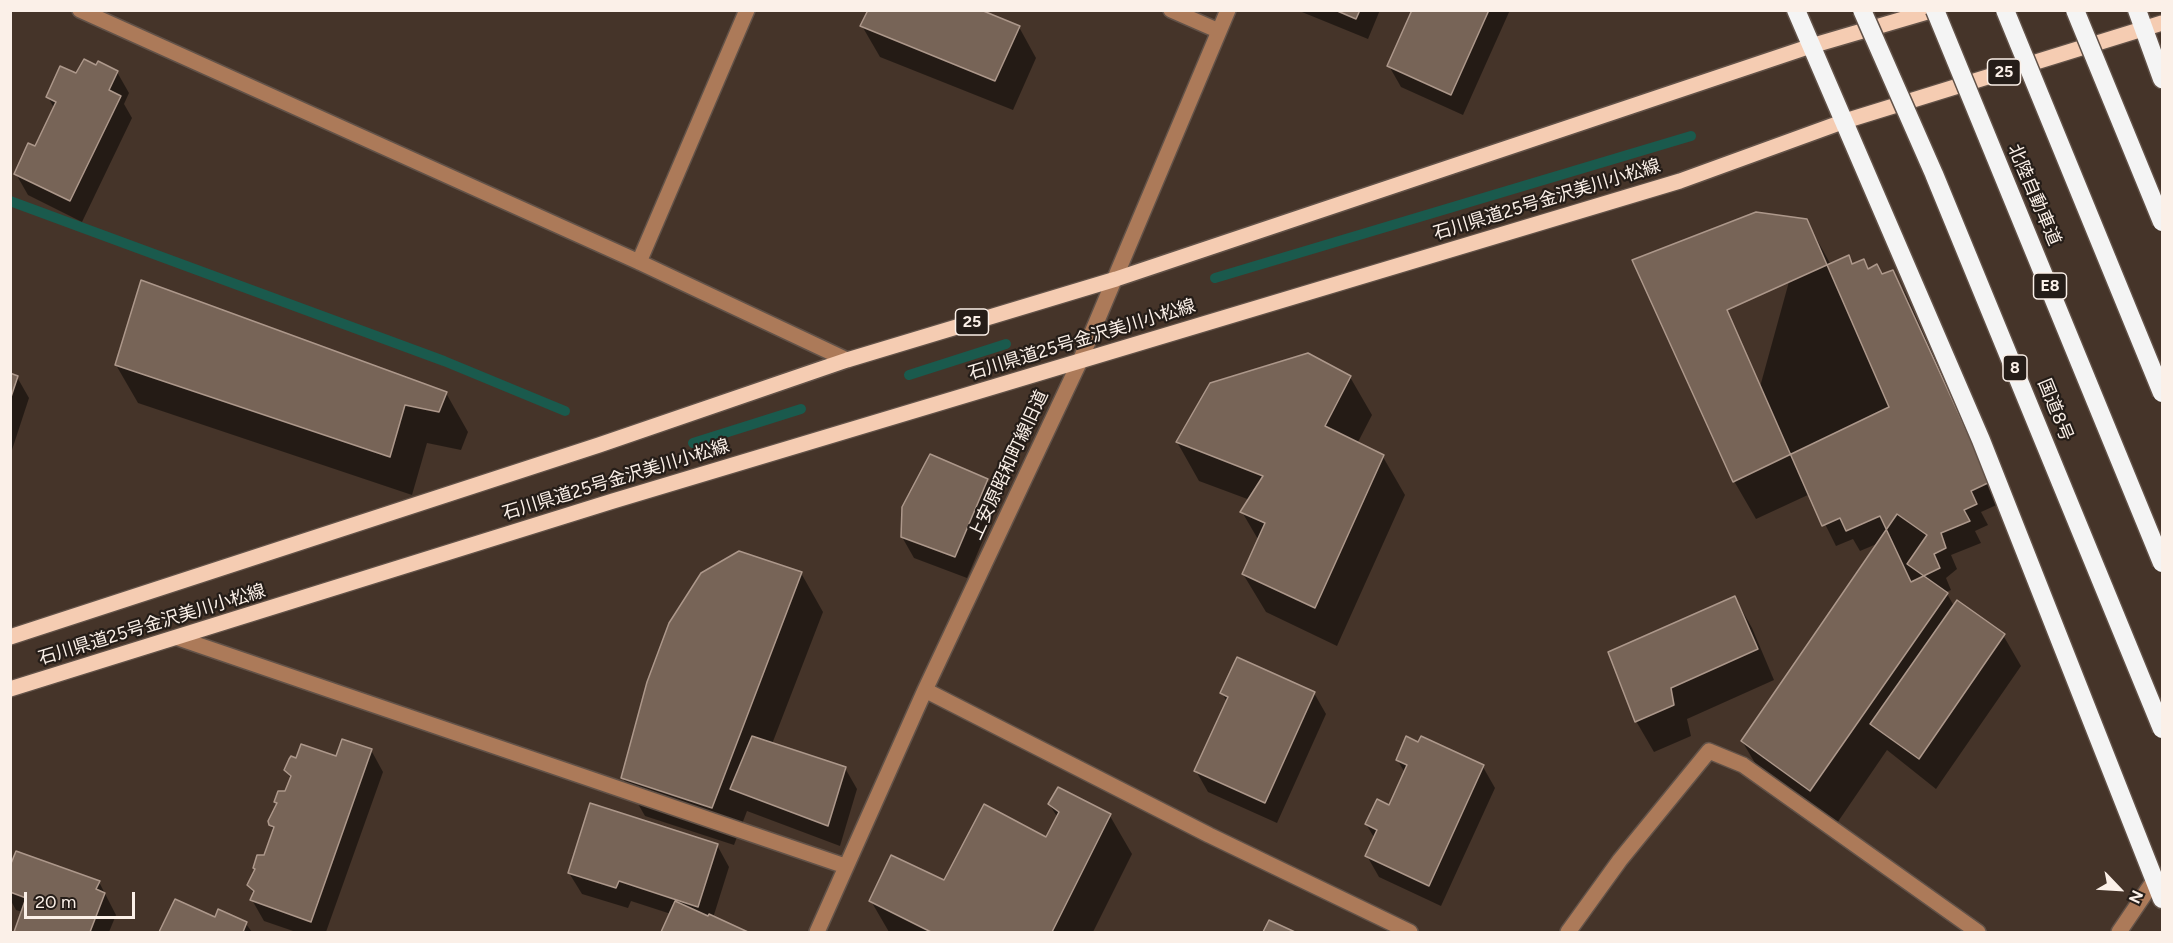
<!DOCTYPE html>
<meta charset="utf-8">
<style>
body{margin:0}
#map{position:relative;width:2173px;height:943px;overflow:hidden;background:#453429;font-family:Figtree,sans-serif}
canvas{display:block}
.frame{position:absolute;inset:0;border:12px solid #fbf0e8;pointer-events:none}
.north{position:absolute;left:2089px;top:859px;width:60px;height:60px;-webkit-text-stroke:4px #251d18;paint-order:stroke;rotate:115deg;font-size:16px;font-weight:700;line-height:24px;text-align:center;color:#fbf0e8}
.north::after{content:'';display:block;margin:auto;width:21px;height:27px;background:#fbf0e8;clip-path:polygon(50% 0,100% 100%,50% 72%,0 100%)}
.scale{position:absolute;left:24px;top:892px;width:111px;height:27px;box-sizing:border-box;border:3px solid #fbf0e8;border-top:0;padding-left:8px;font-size:18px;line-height:21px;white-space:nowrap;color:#fbf0e8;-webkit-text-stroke:4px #251d18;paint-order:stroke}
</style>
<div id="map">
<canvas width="2173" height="943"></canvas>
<div class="frame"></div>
<div class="north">N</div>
<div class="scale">20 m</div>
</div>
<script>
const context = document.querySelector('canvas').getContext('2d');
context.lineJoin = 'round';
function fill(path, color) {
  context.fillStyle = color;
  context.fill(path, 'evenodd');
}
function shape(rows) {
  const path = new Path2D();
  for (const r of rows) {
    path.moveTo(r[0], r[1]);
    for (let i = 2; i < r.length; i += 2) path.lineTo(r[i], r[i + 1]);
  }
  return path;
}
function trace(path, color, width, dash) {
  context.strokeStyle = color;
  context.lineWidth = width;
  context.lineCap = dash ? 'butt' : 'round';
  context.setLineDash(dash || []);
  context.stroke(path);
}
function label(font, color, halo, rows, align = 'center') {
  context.font = font + ' Figtree,"Noto Sans JP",sans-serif';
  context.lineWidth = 4.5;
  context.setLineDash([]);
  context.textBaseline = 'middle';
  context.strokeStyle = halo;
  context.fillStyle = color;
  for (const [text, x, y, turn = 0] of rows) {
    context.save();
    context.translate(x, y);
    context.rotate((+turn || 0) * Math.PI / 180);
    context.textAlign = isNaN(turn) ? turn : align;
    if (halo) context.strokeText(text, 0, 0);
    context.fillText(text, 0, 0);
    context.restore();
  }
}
fill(shape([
 [1297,10,1380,10,1368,39],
 [1414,10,1510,10,1463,115,1401,87,1389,66],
 [862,26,1019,27,1036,58,1013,110,880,57],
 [97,67,117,72,129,93,124,104,132,118,82,222,28,195,16,174,36,148,54,108,48,97,77,75],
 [1806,220,1831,265,1848,257,1853,265,1883,276,1893,272,1905,293,2001,503,1981,512,1988,525,1975,531,1981,543,1951,555,1957,569,1946,578,1951,590,1946,592,1954,606,2003,635,2021,666,1936,789,1887,750,1833,829,1765,780,1742,741,1879,543,1860,551,1853,539,1836,546,1810,494,1756,519,1734,481],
 [116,365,446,393,468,432,461,450,427,443,412,495,138,403],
 [10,375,17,377,29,398,10,456],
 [1350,377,1372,415,1357,444,1383,457,1405,495,1337,646,1266,612,1243,574,1259,541,1242,512,1250,500,1199,481,1177,442],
 [987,480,999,502,967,578,914,558,902,537],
 [801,573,823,612,772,744,845,768,857,789,840,846,747,811,734,845,645,816,623,778],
 [1735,598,1752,628,1774,680,1687,719,1691,736,1654,752,1636,721],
 [1222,693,1314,693,1326,714,1277,823,1208,792,1196,771,1227,702],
 [371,750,383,772,326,932,296,932,264,921,252,900,254,894,249,885,266,857,274,832,270,824,278,806,275,802,286,792,291,779,286,770,297,760,337,758],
 [1397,759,1483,767,1495,788,1441,906,1379,877,1367,856,1375,839,1366,824,1390,807,1405,773],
 [1049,804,1110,816,1132,854,1093,932,889,932,871,901,944,882,1047,839,1058,818],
 [717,845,729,867,713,918,745,932,662,932,671,914,631,901,628,908,582,894,569,873],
 [10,871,99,882,116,915,109,932,15,932,22,912,16,910,10,899],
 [176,901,215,919,219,911,246,924,252,932,161,932]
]), '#0007');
trace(shape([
 [10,201,444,361,565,411],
 [1215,278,1691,136],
 [909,375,1006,344],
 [693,443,801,409]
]), '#1a5a4d', 10);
const building = shape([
 [868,10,981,10,1020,26,995,81,860,26,868,10],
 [1335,10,1360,10,1356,19,1335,10],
 [1412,10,1489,10,1451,95,1387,66,1412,10],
 [84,59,96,65,98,61,118,71,109,90,121,96,70,201,14,174,28,143,35,146,56,102,46,97,60,66,76,73,84,59],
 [1756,212,1807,219,1889,407,1733,482,1632,260,1756,212],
 [1849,255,1852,264,1864,259,1868,269,1877,264,1882,274,1893,270,1990,482,1971,491,1977,504,1964,510,1970,521,1941,533,1946,548,1934,554,1940,568,1911,582,1880,516,1846,531,1840,518,1822,526,1727,310,1849,255],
 [141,280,447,392,439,412,405,405,390,457,115,365,141,280],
 [1308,353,1351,376,1325,426,1384,455,1315,608,1242,574,1265,523,1240,512,1263,476,1176,442,1210,383,1308,353],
 [10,373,18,376,10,400,10,373],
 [930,454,988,479,955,557,901,537,902,507,930,454],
 [1897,514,1927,535,1907,564,1948,593,1810,791,1741,741,1897,514],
 [739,551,802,572,712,808,621,778,647,682,669,623,701,573,739,551],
 [1735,596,1758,649,1671,688,1674,705,1635,722,1608,652,1735,596],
 [1957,600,2005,634,1919,759,1870,724,1957,600],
 [1237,657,1315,692,1265,803,1194,771,1228,697,1220,693,1237,657],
 [752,736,846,767,828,826,730,789,752,736],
 [1406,736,1418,742,1421,736,1484,765,1429,886,1365,856,1377,830,1365,824,1377,799,1389,805,1407,765,1396,760,1406,736],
 [342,739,372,749,311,922,250,900,254,891,247,885,255,869,253,868,257,855,264,855,274,827,269,825,268,821,277,803,274,802,278,791,285,791,291,776,284,770,289,759,291,756,296,758,301,744,336,756,342,739],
 [1058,787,1111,814,1052,932,931,932,869,901,891,855,944,880,984,804,1046,837,1059,812,1048,804,1058,787],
 [590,803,718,844,698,907,619,881,616,888,568,873,590,803],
 [16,851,100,881,96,889,105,893,90,932,14,932,26,898,10,892,10,866,16,851],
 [175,899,215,917,218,909,247,922,243,932,159,932,175,899],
 [675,901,708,916,709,914,748,932,661,932,675,901],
 [1269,920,1295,932,1263,932,1269,920]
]);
fill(building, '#776457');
trace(building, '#ad988b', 1.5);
const minor = shape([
 [80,10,639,262,847,360],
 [1171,10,1219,31],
 [639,262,747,10],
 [178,638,845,866],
 [925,690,1209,835,1410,932],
 [817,932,925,690,1080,361,1228,10],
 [1568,932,1620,860,1709,751,1743,765,1978,932],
 [2119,932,2155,879]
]);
const major = shape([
 [10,637,599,445,847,360,1116,279,1811,46,1934,10],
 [10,689,613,501,1680,181,1845,121,2162,23]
]);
const highway = shape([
 [1796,10,1981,440,2162,899],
 [2137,10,2162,79]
]);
trace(minor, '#625248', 18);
trace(major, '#625248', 18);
trace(highway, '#625248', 21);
trace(minor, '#ac7a59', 15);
trace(major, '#f5ccb2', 15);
trace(highway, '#f4f4f4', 18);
const highwayBridge = shape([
 [1862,10,1934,174,2162,729],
 [1935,10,2162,563],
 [2005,10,2162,393],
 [2075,10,2162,222]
]);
trace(highwayBridge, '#625248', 21, []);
trace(highwayBridge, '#f4f4f4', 18);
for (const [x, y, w] of [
 [2004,72,33],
 [2050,286,33],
 [972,322,33],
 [2015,368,24]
]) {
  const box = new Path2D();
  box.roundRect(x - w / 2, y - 13, w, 26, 4.5);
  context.fillStyle = '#251d18';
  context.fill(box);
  trace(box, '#fbf0e8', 1.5);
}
label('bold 16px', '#fbf0e8', null, [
 ["25",2004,72],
 ["E8",2050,286],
 ["25",972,322],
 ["8",2015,368]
]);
label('18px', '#fbf0e8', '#251d18', [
 ["北陸自動車道",2034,195,67],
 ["石川県道25号金沢美川小松線",1547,200,-17],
 ["石川県道25号金沢美川小松線",1082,340,-17],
 ["国道8号",2055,410,68],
 ["上安原昭和町線旧道",1009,465,-65],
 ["石川県道25号金沢美川小松線",616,480,-17],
 ["石川県道25号金沢美川小松線",152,625,-17]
]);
</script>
